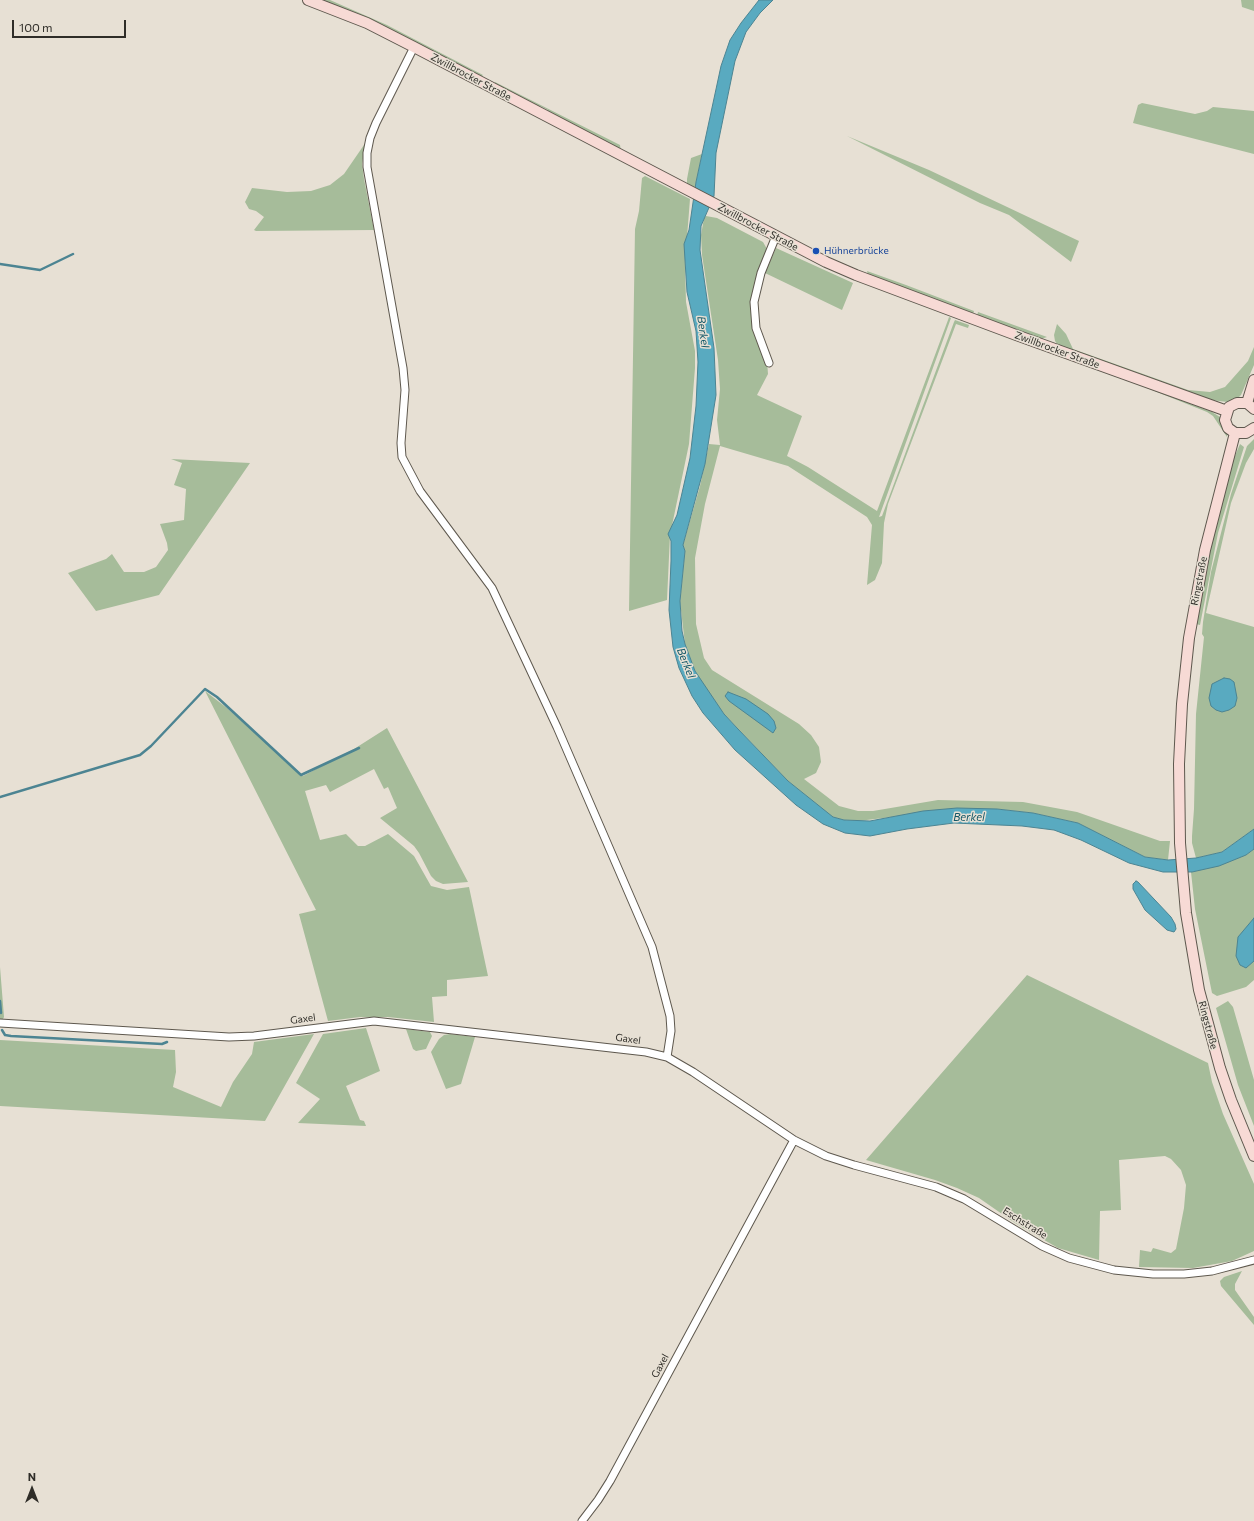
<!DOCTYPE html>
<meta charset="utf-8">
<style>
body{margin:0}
#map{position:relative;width:1254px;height:1521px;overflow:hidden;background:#e7e0d4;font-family:Commissioner,sans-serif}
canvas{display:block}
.north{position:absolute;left:12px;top:1469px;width:40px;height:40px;-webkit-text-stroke:3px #e7e0d4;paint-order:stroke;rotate:0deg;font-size:11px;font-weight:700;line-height:16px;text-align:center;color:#2f2d28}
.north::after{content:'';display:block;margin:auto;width:14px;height:18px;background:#2f2d28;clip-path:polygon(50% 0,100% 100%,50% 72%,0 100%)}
.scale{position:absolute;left:12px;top:20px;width:114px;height:18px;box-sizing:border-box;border:2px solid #2f2d28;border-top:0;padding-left:5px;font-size:12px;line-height:14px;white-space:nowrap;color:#2f2d28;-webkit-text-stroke:3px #e7e0d4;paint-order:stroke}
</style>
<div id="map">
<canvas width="1254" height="1521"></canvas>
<div class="north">N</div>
<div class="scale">100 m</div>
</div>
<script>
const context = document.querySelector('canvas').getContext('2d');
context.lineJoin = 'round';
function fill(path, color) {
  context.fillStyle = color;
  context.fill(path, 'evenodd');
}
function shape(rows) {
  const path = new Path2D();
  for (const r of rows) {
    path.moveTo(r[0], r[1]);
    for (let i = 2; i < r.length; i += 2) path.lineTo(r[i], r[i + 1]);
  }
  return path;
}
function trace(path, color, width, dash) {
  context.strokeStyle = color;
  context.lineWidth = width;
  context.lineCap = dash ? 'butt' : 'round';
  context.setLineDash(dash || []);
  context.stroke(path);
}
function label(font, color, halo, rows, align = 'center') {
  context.font = font + ' Commissioner,sans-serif';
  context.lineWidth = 3;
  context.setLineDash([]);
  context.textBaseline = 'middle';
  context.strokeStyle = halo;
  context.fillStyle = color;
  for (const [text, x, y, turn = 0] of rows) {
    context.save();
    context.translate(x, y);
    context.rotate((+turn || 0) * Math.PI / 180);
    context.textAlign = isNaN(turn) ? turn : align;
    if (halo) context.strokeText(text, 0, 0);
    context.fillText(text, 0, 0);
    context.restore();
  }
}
fill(shape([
 [319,0,330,0,387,25,483,75,481,77],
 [1241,0,1254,0,1254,11,1242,7],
 [495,82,620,145,621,151,548,113,548,110,540,106,539,108,495,85],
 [1142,103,1195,114,1207,111,1213,107,1254,111,1254,154,1133,123,1138,105],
 [847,136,929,170,1079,241,1071,262,1009,215,980,203],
 [366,142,362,164,364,179,374,230,256,231,254,230,264,217,256,211,249,209,245,202,252,188,287,192,311,191,330,185,344,174],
 [702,154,696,182,695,190,687,186,687,179,691,158],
 [645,176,690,199,685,263,686,302,695,351,695,368,689,444,670,535,667,600,629,611,635,229,639,211,642,178],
 [706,216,717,218,763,242,767,249,759,268,751,301,767,361,768,374,757,395,802,416,787,456,808,467,877,511,948,320,949,317,951,318,879,517,882,516,954,322,955,320,969,325,968,328,956,324,888,504,884,523,882,563,875,580,867,585,872,525,867,517,788,466,720,446,705,504,695,558,696,624,704,658,712,670,799,724,811,735,819,747,821,762,816,773,804,779,839,806,858,811,873,811,938,800,1023,802,1077,812,1160,841,1170,841,1168,860,1145,857,1078,823,1033,813,997,809,901,816,858,821,844,820,832,817,788,781,724,714,701,682,695,671,685,644,680,602,685,551,683,545,700,486,709,444,720,445,717,420,720,389,718,360,702,255,701,235,704,218],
 [776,248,853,283,842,310,765,273],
 [867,271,906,285,974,311,973,314,868,275],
 [978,312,1047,337,1041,339,977,316],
 [1057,324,1066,334,1073,349,1188,390,1210,392,1225,387,1248,361,1254,347,1254,365,1241,395,1237,399,1228,402,1210,400,1058,345,1055,341,1054,335],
 [1132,382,1212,412,1220,417,1227,432,1227,437,1213,416,1207,412],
 [1254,439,1254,449,1246,463,1231,503,1206,613,1254,627,1254,829,1222,852,1196,858,1192,843,1192,836,1194,809,1196,714,1204,637,1202,634,1203,622,1211,572,1231,494,1247,446],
 [1240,444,1244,447,1218,533,1200,625,1196,624,1203,574,1234,458],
 [171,459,250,463,159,595,96,611,68,573,106,559,112,554,124,572,144,572,156,567,168,550,167,543,160,524,184,520,186,489,174,485,182,463],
 [205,691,227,708,303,776,354,749,387,728,468,882,443,884,436,881,431,876,419,853,414,846,380,818,397,808,388,787,384,789,374,769,330,792,326,785,305,791,320,840,346,834,358,846,365,846,388,834,414,856,431,886,447,890,469,887,488,976,447,980,447,996,432,997,434,1022,388,1017,360,1017,328,1021,299,914,316,910],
 [1254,849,1254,980,1246,987,1217,996,1212,993,1195,909,1191,872,1246,855],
 [0,967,4,1017,3,1019,0,1019],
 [1027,975,1208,1063,1212,1082,1223,1114,1254,1184,1254,1251,1232,1261,1193,1268,1139,1267,1140,1250,1151,1252,1153,1248,1171,1253,1176,1249,1184,1208,1186,1185,1181,1170,1171,1159,1165,1156,1119,1160,1121,1210,1100,1211,1099,1260,1058,1248,1015,1223,979,1198,957,1188,935,1180,866,1160],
 [1228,1001,1233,1007,1254,1080,1254,1126,1238,1085,1216,1008],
 [366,1028,380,1071,346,1086,360,1120,364,1121,366,1126,298,1123,320,1099,296,1083,323,1034],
 [406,1029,430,1032,432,1036,426,1049,416,1051,413,1049],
 [314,1034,265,1121,0,1106,0,1040,175,1050,176,1072,173,1087,221,1107,233,1082,252,1054,254,1042],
 [450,1034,475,1037,461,1084,446,1089,431,1052,439,1039,444,1035],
 [1242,1271,1235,1284,1235,1290,1254,1317,1254,1325,1221,1286,1220,1281,1224,1277]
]), '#a6bc9a');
const water = shape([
 [759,0,773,0,760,13,746,32,735,61,716,153,714,196,701,226,700,250,714,348,716,395,705,464,683,545,685,551,680,601,682,631,685,644,695,671,724,714,738,729,788,781,833,817,844,820,870,821,923,811,957,808,997,809,1033,813,1078,823,1145,857,1168,860,1196,858,1222,852,1254,829,1254,849,1246,855,1219,866,1192,872,1163,872,1129,863,1081,840,1054,830,1022,826,954,823,907,829,870,836,845,833,823,824,796,805,735,750,703,713,692,696,679,668,673,647,669,610,671,561,671,541,668,534,677,515,690,458,696,406,698,362,696,331,687,292,684,244,689,230,696,182,721,66,730,40,741,23,759,0],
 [1224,678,1230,679,1234,682,1237,698,1235,706,1229,710,1222,712,1216,710,1211,706,1209,698,1212,684,1224,678],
 [728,692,746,699,768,714,774,721,776,728,773,733,729,701,725,696,728,692],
 [1136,881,1138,882,1171,917,1175,924,1176,929,1174,932,1167,930,1145,910,1133,889,1133,884,1136,881],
 [1254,918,1254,961,1246,968,1240,965,1236,956,1238,937,1254,918]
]);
fill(water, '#59aac0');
trace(water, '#4c8492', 1);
trace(shape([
 [0,264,40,270,73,254],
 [0,797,140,755,151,746,205,689,217,697,301,775,359,748],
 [0,1001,1,1013],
 [2,1030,5,1035,11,1036,162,1044,167,1042]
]), '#4c8492', 2.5);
const street = shape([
 [414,47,376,123,370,138,367,153,367,167,403,368,405,390,401,443,402,457,420,491,492,588,557,727,652,947,670,1016,671,1031,667,1057],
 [769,363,756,328,754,302,761,273,776,236],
 [0,1023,229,1037,254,1036,374,1021,646,1052,667,1057,693,1072,794,1140,826,1156,854,1165,936,1187,964,1199,1042,1246,1069,1258,1114,1270,1153,1274,1184,1274,1212,1271,1254,1260],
 [582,1521,598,1500,610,1481,794,1140]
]);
const secondary = shape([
 [308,0,367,23,414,47,826,262,856,275,1016,335,1227,411],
 [1247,403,1254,380],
 [1254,409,1247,403,1237,403,1229,407,1225,420,1228,428,1235,433,1246,433,1254,428],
 [1235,433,1205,550,1189,638,1182,704,1179,764,1180,843,1186,913,1199,990,1220,1068,1231,1100,1254,1156]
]);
trace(street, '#5e584e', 9);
trace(secondary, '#5e584e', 12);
trace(street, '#fff', 7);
trace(secondary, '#f7dad5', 10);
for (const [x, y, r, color] of [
 [816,251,4,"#1a4fb4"]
]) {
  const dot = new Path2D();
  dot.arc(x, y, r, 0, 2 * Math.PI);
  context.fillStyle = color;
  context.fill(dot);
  trace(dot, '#e7e0d4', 1.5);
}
label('10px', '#2f2d28', '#e7e0d4', [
 ["Zwillbrocker Straße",471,77,28],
 ["Zwillbrocker Straße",758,227,28],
 ["Zwillbrocker Straße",1057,350,20],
 ["Ringstraße",1199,581,-79],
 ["Gaxel",303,1019,-8],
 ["Ringstraße",1208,1025,75],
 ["Gaxel",628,1039,8],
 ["Eschstraße",1025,1223,32],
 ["Gaxel",660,1366,-62]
]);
label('10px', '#164399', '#e7e0d4', [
 ["Hühnerbrücke",824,251]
], 'left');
label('italic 11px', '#115666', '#e7e0d4', [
 ["Berkel",703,332,82],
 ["Berkel",686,663,68],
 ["Berkel",969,817]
]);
</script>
